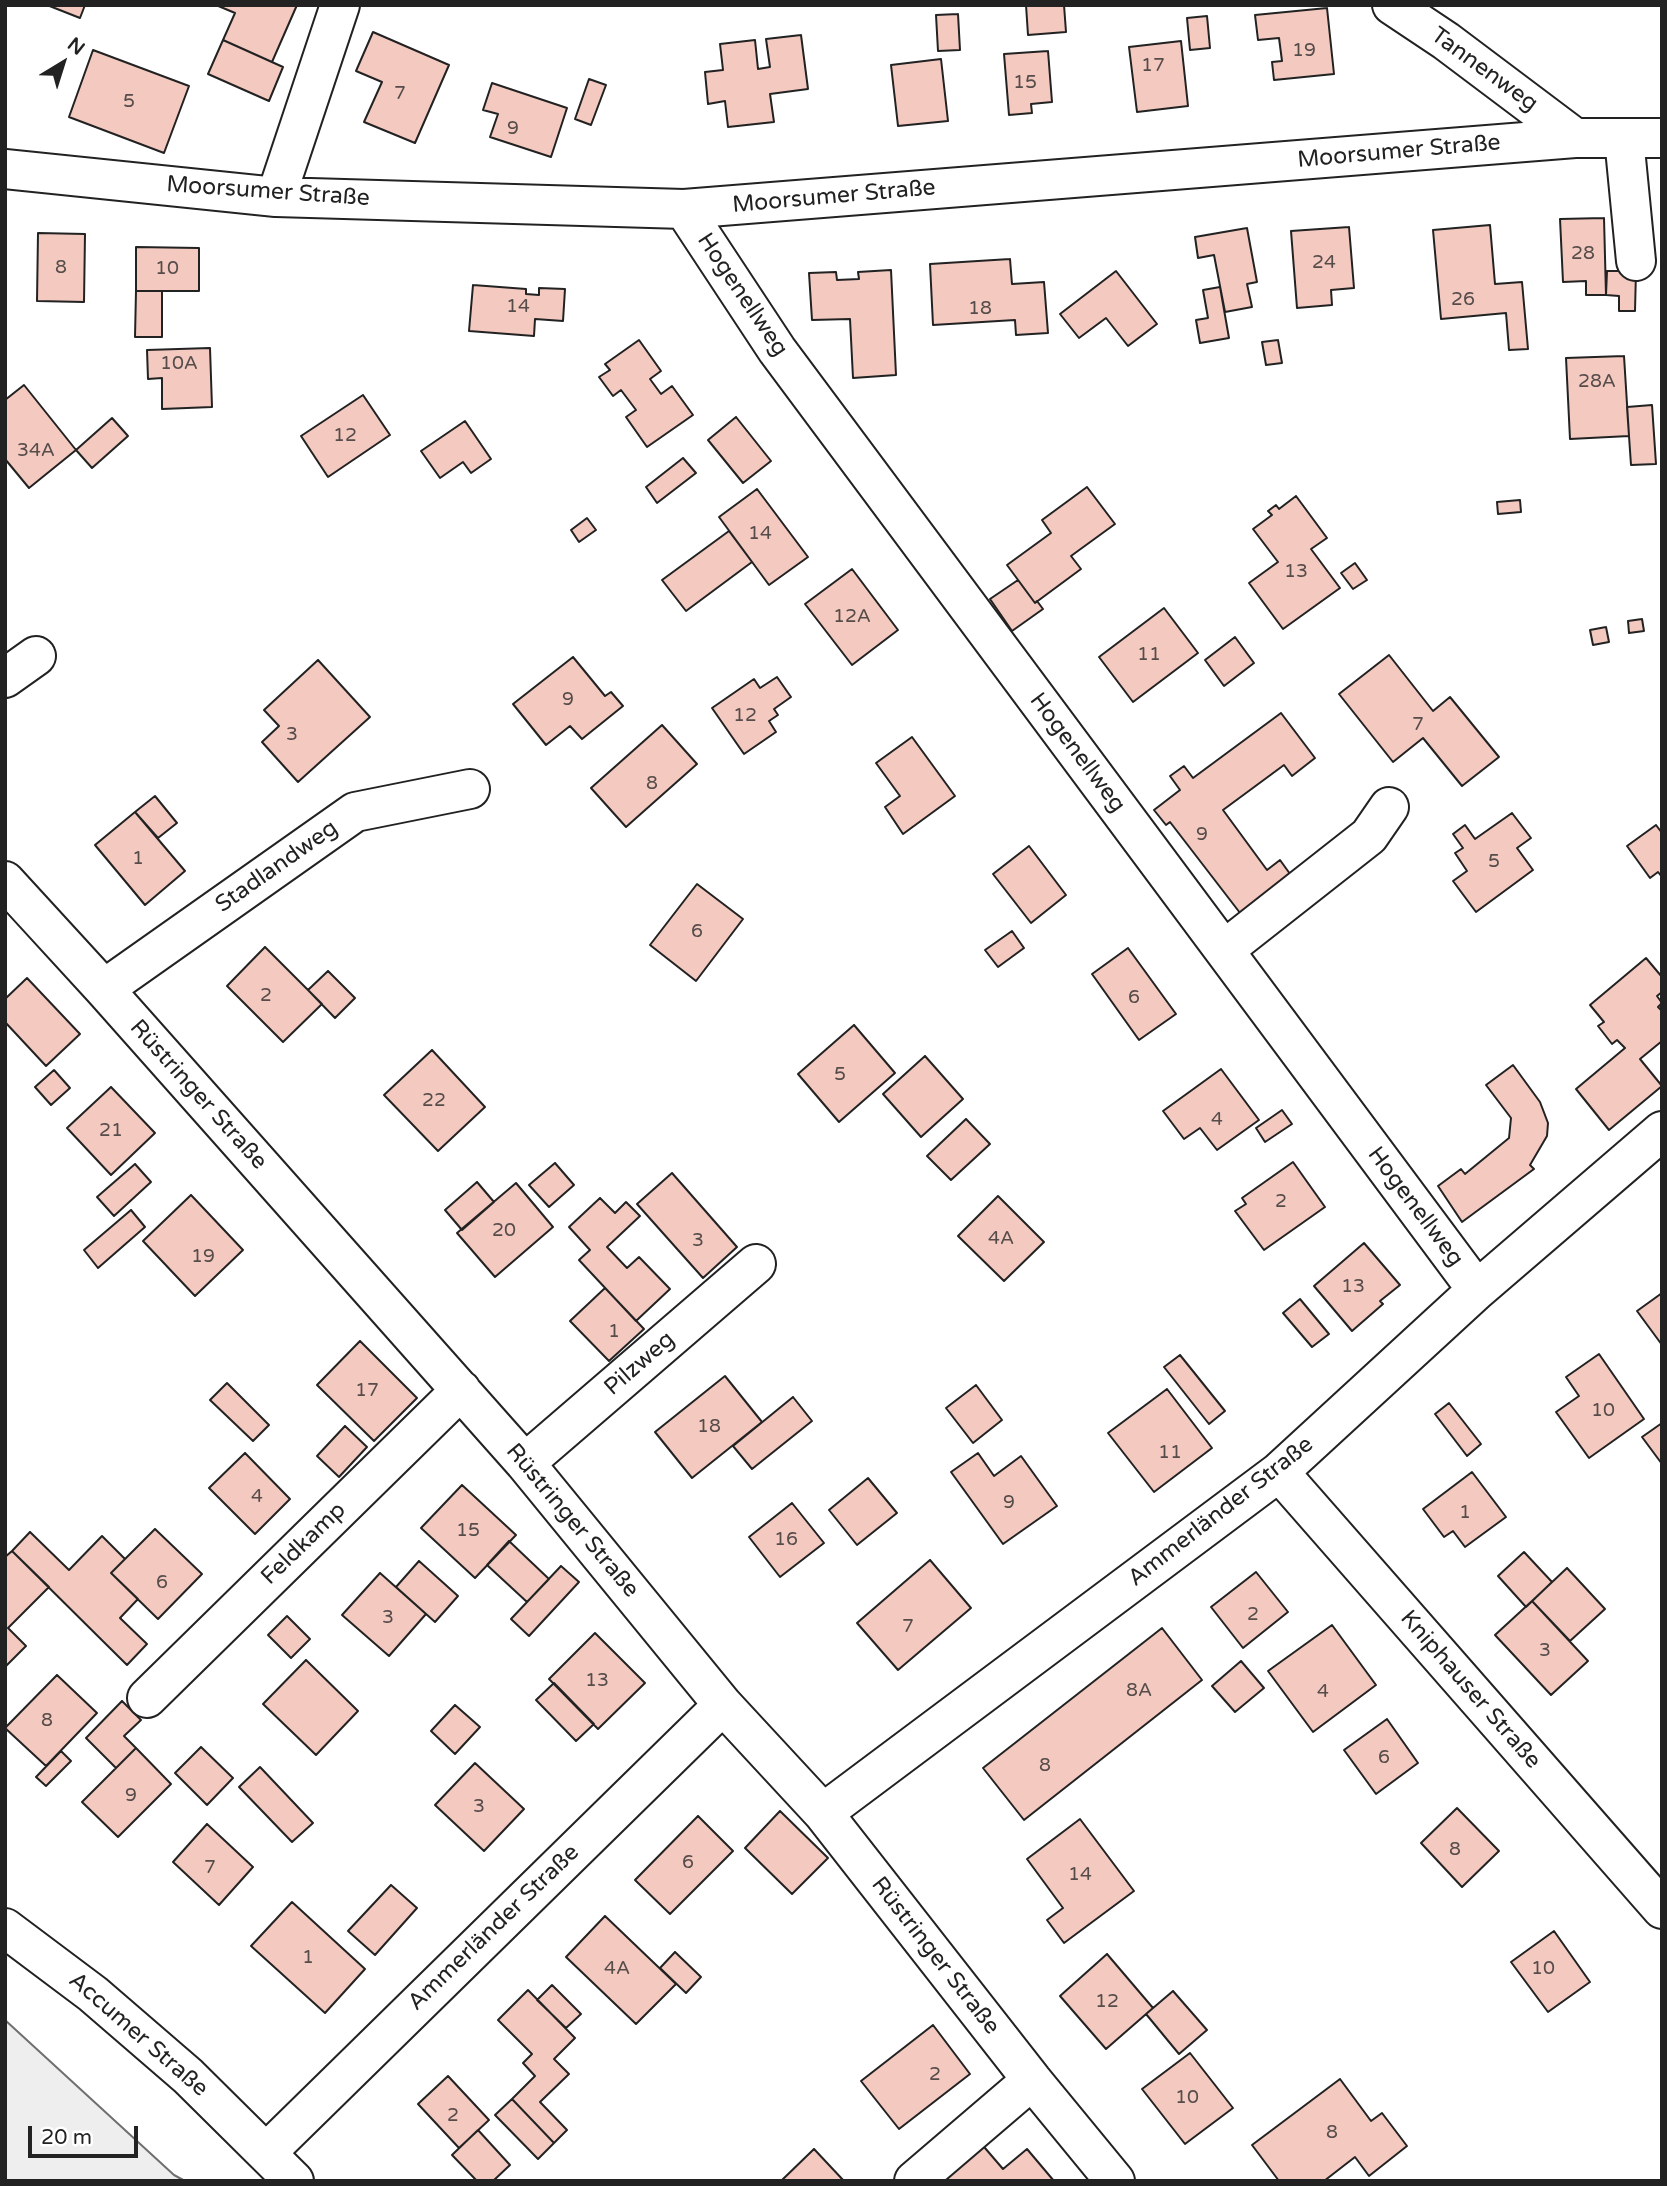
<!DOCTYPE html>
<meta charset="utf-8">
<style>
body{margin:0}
#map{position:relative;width:1667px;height:2186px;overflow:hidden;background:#fff;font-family:"Varela Round",sans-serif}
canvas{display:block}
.frame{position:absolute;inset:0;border:7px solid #222;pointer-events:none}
.north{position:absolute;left:28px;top:28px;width:70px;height:70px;-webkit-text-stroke:5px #fff;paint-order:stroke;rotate:38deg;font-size:19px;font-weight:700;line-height:28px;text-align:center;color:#222}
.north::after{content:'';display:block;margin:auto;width:24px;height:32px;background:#222;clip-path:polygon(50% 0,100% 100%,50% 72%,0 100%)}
.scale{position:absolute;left:28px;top:2126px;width:110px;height:32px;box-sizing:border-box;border:4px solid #222;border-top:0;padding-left:9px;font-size:21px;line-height:24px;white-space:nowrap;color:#222;-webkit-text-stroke:5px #fff;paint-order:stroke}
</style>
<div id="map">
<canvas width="1667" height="2186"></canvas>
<div class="frame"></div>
<div class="north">N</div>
<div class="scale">20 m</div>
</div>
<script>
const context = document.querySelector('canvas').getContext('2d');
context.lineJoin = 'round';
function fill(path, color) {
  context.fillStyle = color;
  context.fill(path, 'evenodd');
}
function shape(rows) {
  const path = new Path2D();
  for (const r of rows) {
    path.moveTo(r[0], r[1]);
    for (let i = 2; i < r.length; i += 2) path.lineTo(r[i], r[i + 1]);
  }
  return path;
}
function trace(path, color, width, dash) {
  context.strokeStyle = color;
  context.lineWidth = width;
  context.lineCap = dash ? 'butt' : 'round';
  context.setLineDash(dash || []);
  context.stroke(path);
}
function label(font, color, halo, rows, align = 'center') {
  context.font = font + ' "Varela Round",sans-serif';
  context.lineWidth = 5;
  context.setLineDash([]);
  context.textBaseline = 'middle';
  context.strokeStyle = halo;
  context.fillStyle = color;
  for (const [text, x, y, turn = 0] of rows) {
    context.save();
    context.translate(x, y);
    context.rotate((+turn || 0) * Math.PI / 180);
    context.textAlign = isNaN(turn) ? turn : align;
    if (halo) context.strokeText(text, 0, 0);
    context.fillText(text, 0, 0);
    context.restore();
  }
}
const green = shape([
 [5,2020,174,2175,185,2181,5,2181,5,2020]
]);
fill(green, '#eee');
trace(green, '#6f6f6f', 2);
const building = shape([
 [47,5,85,5,80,18,47,5],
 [216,5,297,5,272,62,223,40,235,13,216,5],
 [1026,5,1064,5,1066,32,1028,35,1026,5],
 [1327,8,1334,74,1274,80,1272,62,1282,61,1279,38,1258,40,1255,15,1327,8],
 [958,14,960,50,938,51,936,15,958,14],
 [1207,16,1210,48,1190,50,1187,18,1207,16],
 [373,32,449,65,415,143,364,122,382,82,356,71,373,32],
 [801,35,808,89,770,94,774,122,728,127,725,101,708,104,705,72,723,70,720,44,755,40,758,69,770,67,766,39,801,35],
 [223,40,283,67,269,101,208,74,223,40],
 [1181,41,1188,106,1137,112,1129,47,1181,41],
 [93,50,189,86,164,153,69,117,93,50],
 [1048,51,1052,102,1031,104,1032,113,1009,115,1004,54,1048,51],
 [941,59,948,121,898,126,891,65,941,59],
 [589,79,606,85,591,125,575,119,589,79],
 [492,83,567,108,551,157,490,137,498,114,483,110,492,83],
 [1604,218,1606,295,1586,295,1586,281,1563,282,1560,219,1604,218],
 [1490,225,1495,284,1522,282,1528,349,1509,350,1506,313,1441,319,1433,230,1490,225],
 [1349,227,1354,288,1331,290,1332,305,1297,308,1291,231,1349,227],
 [1247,228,1257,282,1247,284,1252,307,1225,312,1214,255,1198,258,1195,237,1247,228],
 [38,233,85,234,84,302,37,301,38,233],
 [136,247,199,248,199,291,136,291,136,247],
 [1010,259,1012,284,1044,282,1048,333,1016,335,1015,320,933,325,930,264,1010,259],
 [891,270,896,375,853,378,850,319,812,320,809,273,836,272,837,280,859,279,858,272,891,270],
 [1116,271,1157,324,1128,346,1106,318,1079,338,1060,314,1116,271],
 [1607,271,1636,271,1635,311,1619,311,1619,296,1606,295,1607,271],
 [473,285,526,289,526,294,539,295,539,288,565,289,563,321,535,319,534,336,469,331,473,285],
 [1220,287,1229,338,1200,343,1196,320,1208,318,1203,290,1220,287],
 [136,291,162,291,162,337,135,337,136,291],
 [639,340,661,371,650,379,661,394,672,386,693,415,647,447,626,417,636,410,621,390,613,396,599,377,610,370,605,364,639,340],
 [1278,340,1282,363,1266,365,1262,342,1278,340],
 [210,348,212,407,162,409,162,378,148,379,147,350,210,348],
 [1624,356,1629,436,1570,439,1566,358,1624,356],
 [24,385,76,450,29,488,5,459,5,400,24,385],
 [363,395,390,435,328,477,301,436,363,395],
 [1652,405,1656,464,1631,465,1627,407,1652,405],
 [736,417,771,461,743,483,708,440,736,417],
 [112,418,128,436,92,468,76,450,112,418],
 [465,421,491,459,471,473,463,462,440,478,421,451,465,421],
 [683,458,696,473,657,503,646,487,683,458],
 [1087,487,1115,524,1071,556,1081,569,1035,603,1007,565,1051,533,1042,520,1087,487],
 [757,489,808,557,769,585,719,517,757,489],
 [1296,496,1327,538,1311,549,1340,588,1283,629,1249,583,1278,562,1253,529,1272,515,1268,511,1276,505,1279,509,1296,496],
 [1520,500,1521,512,1498,514,1497,502,1520,500],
 [587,518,596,530,579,542,571,530,587,518],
 [729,531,752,562,686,611,662,580,729,531],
 [1355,563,1367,580,1353,589,1341,573,1355,563],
 [852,569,898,630,852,665,805,604,852,569],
 [1018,580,1035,603,1037,601,1043,609,1012,631,990,599,1018,580],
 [1164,608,1198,653,1133,702,1099,657,1164,608],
 [1642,619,1644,631,1629,633,1628,621,1642,619],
 [1606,627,1609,642,1593,645,1590,630,1606,627],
 [1235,637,1254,663,1224,686,1205,660,1235,637],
 [1389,655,1433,711,1450,697,1499,757,1462,786,1423,738,1393,762,1339,694,1389,655],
 [573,657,605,696,611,692,623,706,582,739,570,726,546,745,513,704,573,657],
 [318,660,370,717,298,782,262,742,279,726,264,710,318,660],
 [777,677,791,697,774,709,778,715,769,721,776,732,744,754,712,708,754,679,760,688,777,677],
 [1281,713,1315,758,1292,776,1284,765,1223,810,1267,870,1280,860,1298,885,1247,922,1170,822,1166,825,1154,810,1180,790,1170,776,1184,766,1193,778,1281,713],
 [662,725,697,764,626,827,591,788,662,725],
 [912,737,955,796,903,834,885,807,900,796,876,763,912,737],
 [155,796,177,823,158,838,135,812,155,796],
 [135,812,185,871,145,905,95,845,135,812],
 [1512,813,1531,838,1517,848,1533,870,1476,912,1453,881,1467,871,1455,853,1463,848,1453,834,1465,825,1475,839,1512,813],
 [1656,825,1662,833,1662,877,1658,872,1650,878,1627,846,1656,825],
 [1029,846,1066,895,1031,923,993,874,1029,846],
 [697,884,743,919,696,981,650,945,697,884],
 [1012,931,1024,948,998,967,985,950,1012,931],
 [265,947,322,1004,283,1042,227,986,265,947],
 [1128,948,1176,1014,1139,1040,1092,974,1128,948],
 [1646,958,1662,977,1662,992,1657,996,1662,1003,1658,1007,1662,1011,1662,1041,1640,1059,1662,1086,1609,1130,1576,1089,1625,1048,1617,1040,1612,1044,1598,1026,1604,1022,1590,1005,1646,958],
 [328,971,355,998,335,1018,308,990,328,971],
 [27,978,80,1034,46,1066,5,1022,5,999,27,978],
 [854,1025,895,1073,839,1122,798,1074,854,1025],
 [432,1050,485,1107,438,1151,384,1095,432,1050],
 [925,1056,963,1099,921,1137,883,1094,925,1056],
 [1513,1065,1540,1102,1548,1123,1547,1136,1530,1165,1534,1169,1462,1222,1438,1186,1461,1169,1465,1174,1509,1138,1511,1118,1486,1085,1513,1065],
 [1221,1069,1259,1120,1217,1150,1200,1128,1184,1139,1163,1111,1221,1069],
 [54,1070,70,1088,51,1105,35,1087,54,1070],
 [111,1087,155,1133,111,1175,67,1128,111,1087],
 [1282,1110,1292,1124,1265,1142,1256,1128,1282,1110],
 [966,1119,990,1144,951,1180,927,1156,966,1119],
 [1293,1162,1325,1207,1264,1250,1235,1211,1246,1204,1242,1198,1293,1162],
 [555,1163,574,1185,549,1207,529,1185,555,1163],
 [135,1164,151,1182,114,1216,97,1197,135,1164],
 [672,1173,737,1247,703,1278,637,1204,672,1173],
 [477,1182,494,1202,462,1230,445,1210,477,1182],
 [516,1183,553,1227,495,1277,457,1233,516,1183],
 [191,1195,243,1250,195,1296,143,1241,191,1195],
 [998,1196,1044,1242,1004,1281,958,1236,998,1196],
 [600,1198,615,1213,626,1202,640,1216,607,1247,627,1268,639,1257,670,1289,636,1321,579,1260,590,1250,569,1227,600,1198],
 [131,1210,145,1227,98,1268,84,1250,131,1210],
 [1364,1243,1400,1285,1380,1301,1383,1304,1352,1331,1314,1286,1364,1243],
 [605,1288,644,1329,609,1361,570,1321,605,1288],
 [1662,1293,1662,1345,1637,1311,1662,1293],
 [1300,1299,1329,1334,1312,1347,1283,1313,1300,1299],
 [360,1341,417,1398,374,1441,317,1385,360,1341],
 [1599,1354,1644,1419,1589,1458,1556,1412,1579,1396,1566,1377,1599,1354],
 [1180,1355,1225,1411,1209,1424,1164,1367,1180,1355],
 [725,1376,762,1422,692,1478,655,1432,725,1376],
 [227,1383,269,1425,253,1441,210,1400,227,1383],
 [976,1385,1002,1420,973,1443,946,1408,976,1385],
 [1167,1389,1212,1448,1154,1492,1108,1433,1167,1389],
 [793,1397,812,1421,752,1469,733,1446,793,1397],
 [1449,1403,1481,1444,1467,1456,1435,1414,1449,1403],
 [1662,1423,1662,1464,1642,1437,1662,1423],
 [345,1426,367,1447,339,1477,317,1456,345,1426],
 [245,1453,290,1499,255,1534,209,1488,245,1453],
 [978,1453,994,1476,1021,1456,1057,1506,1003,1544,951,1472,978,1453],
 [1472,1472,1506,1517,1465,1547,1453,1531,1444,1537,1423,1509,1472,1472],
 [868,1478,897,1513,857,1545,829,1510,868,1478],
 [462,1485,516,1535,475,1578,421,1528,462,1485],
 [792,1503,824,1543,780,1577,749,1537,792,1503],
 [155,1529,202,1574,158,1619,111,1573,155,1529],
 [30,1532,69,1570,102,1536,125,1559,111,1573,138,1599,120,1618,147,1644,127,1665,12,1551,30,1532],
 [509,1541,549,1579,527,1602,487,1565,509,1541],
 [12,1551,49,1587,8,1628,26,1646,5,1667,5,1557,12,1551],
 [1524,1552,1552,1582,1526,1607,1498,1576,1524,1552],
 [930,1560,971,1608,898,1670,857,1623,930,1560],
 [419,1561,458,1596,435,1622,396,1587,419,1561],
 [561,1566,579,1582,529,1636,511,1619,561,1566],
 [1567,1568,1605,1609,1570,1641,1532,1601,1567,1568],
 [1256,1572,1288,1612,1243,1648,1211,1607,1256,1572],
 [380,1573,426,1614,389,1656,342,1615,380,1573],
 [1532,1601,1588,1661,1551,1695,1495,1635,1532,1601],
 [287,1616,310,1639,291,1658,268,1635,287,1616],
 [1332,1625,1376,1685,1313,1732,1268,1671,1332,1625],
 [1162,1628,1202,1680,1024,1820,983,1768,1162,1628],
 [595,1633,645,1683,598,1729,549,1679,595,1633],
 [306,1660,358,1711,316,1755,263,1704,306,1660],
 [1241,1661,1264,1688,1235,1712,1212,1686,1241,1661],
 [57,1675,97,1713,46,1766,5,1728,57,1675],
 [554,1683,594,1724,576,1741,536,1700,554,1683],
 [122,1701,141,1720,124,1736,136,1748,116,1768,86,1738,122,1701],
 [455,1705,480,1727,455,1754,431,1731,455,1705],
 [1387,1719,1418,1763,1376,1794,1344,1750,1387,1719],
 [201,1747,233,1778,207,1805,175,1773,201,1747],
 [136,1748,171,1784,118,1837,82,1802,136,1748],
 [61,1751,71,1761,46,1786,36,1777,61,1751],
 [475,1763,524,1809,484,1851,435,1805,475,1763],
 [260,1767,313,1823,292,1842,239,1787,260,1767],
 [1457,1808,1499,1851,1462,1887,1421,1843,1457,1808],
 [780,1811,828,1858,792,1894,745,1848,780,1811],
 [698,1816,733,1851,670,1914,635,1880,698,1816],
 [1080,1819,1134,1891,1064,1943,1047,1920,1063,1908,1027,1859,1080,1819],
 [207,1824,253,1867,219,1905,173,1862,207,1824],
 [391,1885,417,1908,375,1955,348,1931,391,1885],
 [292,1902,365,1969,325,2013,251,1946,292,1902],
 [605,1916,676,1984,636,2024,566,1957,605,1916],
 [1554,1931,1590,1982,1548,2012,1511,1962,1554,1931],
 [675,1952,701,1977,686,1993,660,1968,675,1952],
 [1107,1954,1153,2008,1106,2049,1060,1996,1107,1954],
 [552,1985,581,2014,566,2028,537,2000,552,1985],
 [528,1990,575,2038,554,2059,569,2074,540,2102,567,2130,554,2143,512,2099,535,2076,523,2063,532,2054,498,2020,528,1990],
 [1173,1991,1207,2030,1179,2054,1146,2014,1173,1991],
 [933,2025,970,2074,899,2129,861,2081,933,2025],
 [1190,2053,1233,2108,1185,2144,1142,2089,1190,2053],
 [448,2076,489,2120,459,2148,418,2104,448,2076],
 [1340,2079,1371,2121,1382,2113,1407,2146,1369,2176,1355,2157,1324,2181,1279,2181,1252,2145,1340,2079],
 [512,2099,554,2143,538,2159,495,2115,512,2099],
 [478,2130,510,2165,493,2181,477,2181,452,2155,478,2130],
 [979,2141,1003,2169,1027,2149,1054,2181,932,2181,979,2141],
 [814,2149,844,2181,781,2181,814,2149]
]);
fill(building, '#f3c9c0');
trace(building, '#222', 2);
const minor = shape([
 [1392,5,1446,41,1575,138],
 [1624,138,1636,261],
 [5,169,276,197,684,209,1575,138,1662,138],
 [276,197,340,5],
 [684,209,777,350,1477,1290],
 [5,678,36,656],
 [5,881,104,989,525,1463,723,1705,823,1813,1032,2080,1115,2181],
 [1224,950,1369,836,1389,807],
 [104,989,355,812,470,789],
 [525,1463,756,1264],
 [1279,1472,1662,1909],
 [147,1698,461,1390],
 [823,1813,1279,1472,1477,1290,1662,1131],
 [5,1928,93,1994,188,2076,294,2181],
 [267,2152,723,1705],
 [914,2181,1032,2080]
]);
trace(minor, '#222', 42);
trace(minor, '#fff', 38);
label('19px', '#564c4a', null, [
 ["19",1304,51],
 ["17",1153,66],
 ["15",1025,83],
 ["7",400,94],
 ["5",129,102],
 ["9",513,129],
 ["28",1583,254],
 ["24",1324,263],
 ["8",61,268],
 ["10",167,269],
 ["26",1463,300],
 ["14",518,307],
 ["18",980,309],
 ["10A",179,364],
 ["28A",1597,382],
 ["12",345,436],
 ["34A",36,451],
 ["14",760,534],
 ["13",1296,572],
 ["12A",852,617],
 ["11",1149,655],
 ["9",568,700],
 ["12",745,716],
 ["7",1418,725],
 ["3",292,735],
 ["8",652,784],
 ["9",1202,835],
 ["1",138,859],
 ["5",1494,862],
 ["6",697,932],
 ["2",266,996],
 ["6",1134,998],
 ["5",840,1075],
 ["22",434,1101],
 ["4",1217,1120],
 ["21",111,1131],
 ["2",1281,1202],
 ["20",504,1231],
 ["4A",1001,1239],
 ["3",698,1241],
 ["19",203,1257],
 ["13",1353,1287],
 ["1",614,1332],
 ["17",367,1391],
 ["10",1603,1411],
 ["18",709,1427],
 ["11",1170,1453],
 ["4",257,1497],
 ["9",1009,1503],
 ["1",1465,1513],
 ["15",468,1531],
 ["16",786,1540],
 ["6",162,1583],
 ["2",1253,1615],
 ["3",388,1618],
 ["7",908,1627],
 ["3",1545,1651],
 ["13",597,1681],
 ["8A",1139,1691],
 ["4",1323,1692],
 ["8",47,1721],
 ["6",1384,1758],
 ["8",1045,1766],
 ["9",131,1796],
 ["3",479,1807],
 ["8",1455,1850],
 ["6",688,1863],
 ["7",210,1868],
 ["14",1080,1875],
 ["1",308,1958],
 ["4A",617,1969],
 ["10",1543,1969],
 ["12",1107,2002],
 ["2",935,2075],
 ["10",1187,2098],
 ["2",453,2116],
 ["8",1332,2133]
]);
label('23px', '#222', '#fff', [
 ["Tannenweg",1484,70,36],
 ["Moorsumer Straße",1399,152,-5],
 ["Moorsumer Straße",268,192,4],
 ["Moorsumer Straße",834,197,-5],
 ["Hogenellweg",742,295,56],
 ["Hogenellweg",1077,753,53],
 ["Stadlandweg",277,867,-35],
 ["Rüstringer Straße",198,1095,48],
 ["Hogenellweg",1415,1207,53],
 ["Pilzweg",640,1364,-41],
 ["Ammerländer Straße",1221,1512,-38],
 ["Rüstringer Straße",572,1521,50],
 ["Feldkamp",304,1544,-44],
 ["Kniphauser Straße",1470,1690,49],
 ["Ammerländer Straße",494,1928,-44],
 ["Rüstringer Straße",935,1956,52],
 ["Accumer Straße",138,2035,41]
]);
</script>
